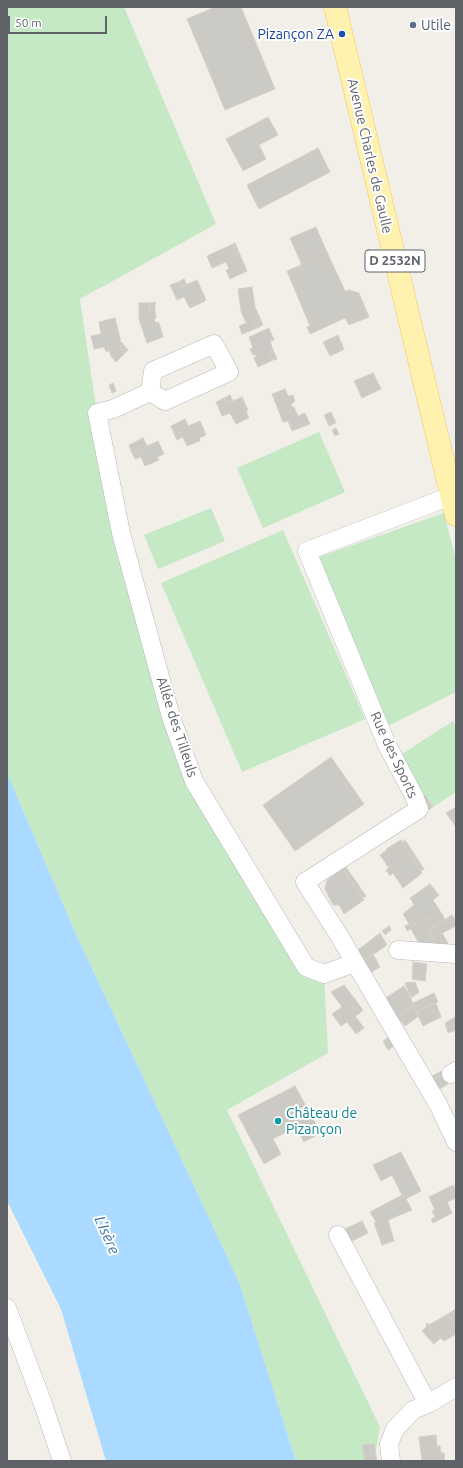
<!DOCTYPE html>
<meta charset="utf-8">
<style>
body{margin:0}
#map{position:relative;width:463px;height:1468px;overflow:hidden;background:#f1efe8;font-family:Ubuntu,sans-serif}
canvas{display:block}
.frame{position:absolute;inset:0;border:8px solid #5f6368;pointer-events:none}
.scale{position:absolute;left:8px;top:16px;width:99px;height:18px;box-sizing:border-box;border:2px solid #5f6368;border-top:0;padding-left:5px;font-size:12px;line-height:14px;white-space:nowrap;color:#5f6368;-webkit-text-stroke:3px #fff;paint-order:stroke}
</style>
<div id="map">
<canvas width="463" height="1468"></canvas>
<div class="frame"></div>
<div class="scale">50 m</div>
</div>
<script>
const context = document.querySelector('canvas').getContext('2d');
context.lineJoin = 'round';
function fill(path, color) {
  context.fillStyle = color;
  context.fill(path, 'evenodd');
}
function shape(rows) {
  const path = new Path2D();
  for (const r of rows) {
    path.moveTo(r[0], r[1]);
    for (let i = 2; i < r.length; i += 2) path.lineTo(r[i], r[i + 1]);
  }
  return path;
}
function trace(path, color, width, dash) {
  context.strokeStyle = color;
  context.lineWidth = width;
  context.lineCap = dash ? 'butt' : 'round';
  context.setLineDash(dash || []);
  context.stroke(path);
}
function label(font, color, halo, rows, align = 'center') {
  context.font = font + ' Ubuntu,sans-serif';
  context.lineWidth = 4;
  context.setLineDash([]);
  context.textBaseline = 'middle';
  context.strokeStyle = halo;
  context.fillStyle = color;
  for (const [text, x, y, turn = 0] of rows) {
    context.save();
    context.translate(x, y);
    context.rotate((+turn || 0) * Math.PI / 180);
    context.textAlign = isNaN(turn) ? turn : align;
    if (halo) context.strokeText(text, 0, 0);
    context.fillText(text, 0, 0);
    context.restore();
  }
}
fill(shape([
 [7,7,124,7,216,224,80,299,97,413,194,781,284,932,324,974,328,1053,227,1110,380,1427,374,1461,296,1461,239,1282,75,932,7,773],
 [319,432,345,492,263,528,237,468],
 [211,508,225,541,158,569,144,535],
 [444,513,456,560,456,692,386,727,319,557],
 [283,530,365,719,242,772,161,583],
 [453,721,456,727,456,792,433,807,424,795,402,754]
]), '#c5e8c5');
fill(shape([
 [7,773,75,932,239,1282,296,1461,106,1461,61,1309,7,1201]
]), '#aadaff');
const building = shape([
 [215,7,241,7,275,89,225,110,187,19,215,7],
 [268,117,278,135,259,145,266,159,243,171,226,139,268,117],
 [318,148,330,172,259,209,247,185,318,148],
 [316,227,326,250,301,263,290,238,316,227],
 [235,243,241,257,239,258,233,244,235,243],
 [233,244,239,258,241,257,247,271,230,279,226,270,229,269,226,262,212,268,207,256,233,244],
 [326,250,345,291,349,290,359,293,369,317,349,325,345,318,310,334,307,327,310,326,287,271,301,265,301,263,326,250],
 [184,279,187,285,181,287,178,282,184,279],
 [197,280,203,293,200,294,203,302,190,308,184,297,177,300,170,285,178,282,181,287,197,280],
 [252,287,255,307,260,318,254,320,257,328,242,334,239,326,246,323,241,311,238,289,252,287],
 [203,293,206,300,203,302,200,294,203,293],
 [155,302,155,311,150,311,149,303,155,302],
 [139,303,149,303,149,310,155,311,156,318,154,319,155,322,159,323,163,337,147,343,139,319,139,303],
 [115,318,121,342,123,344,119,348,124,354,116,362,110,355,111,354,108,350,107,352,105,350,104,347,94,349,91,336,101,334,99,322,115,318],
 [260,318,263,325,257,328,254,320,260,318],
 [269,328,274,340,270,341,273,350,269,352,273,360,258,367,254,358,256,357,255,354,253,355,250,349,253,348,249,337,269,328],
 [338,335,341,342,338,344,341,351,330,356,323,342,338,335],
 [341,342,344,349,341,351,338,344,341,342],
 [123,344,128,350,124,354,119,348,123,344],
 [273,350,277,359,273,360,269,352,273,350],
 [373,373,381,389,362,398,354,381,373,373],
 [113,383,116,391,112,393,109,385,113,383],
 [285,389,288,396,293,395,295,401,291,404,293,408,294,407,298,416,305,413,310,424,292,431,288,421,283,422,272,394,285,389],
 [230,395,233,401,227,404,224,398,230,395],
 [242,397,248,410,246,411,249,418,236,424,230,413,222,416,216,402,224,398,227,404,242,397],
 [331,412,336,423,329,426,324,415,331,412],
 [185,419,188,426,200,421,206,435,199,438,200,441,187,446,180,431,174,433,171,426,185,419],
 [336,428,339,434,335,436,332,430,336,428],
 [180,431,183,437,177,440,174,433,180,431],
 [143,438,147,446,158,441,164,454,157,457,159,460,145,466,138,450,132,453,129,445,143,438],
 [138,450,141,457,135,459,132,453,138,450],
 [331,757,364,804,295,851,263,805,331,757],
 [425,795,433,807,428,810,420,797,425,795],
 [456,807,456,827,446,813,456,807],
 [401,840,422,873,403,888,393,873,390,876,386,870,389,868,380,855,387,850,386,849,401,840],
 [405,840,424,869,421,871,402,842,405,840],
 [346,867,366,896,363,898,343,869,346,867],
 [343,869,364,900,344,914,339,905,333,905,325,889,327,880,343,869],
 [430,884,439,895,433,900,445,919,434,927,428,916,411,927,403,914,414,905,410,898,430,884],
 [452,915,456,921,456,926,432,938,428,931,452,915],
 [428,916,434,927,428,931,435,943,421,947,411,929,407,931,405,926,409,924,411,927,428,916],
 [389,926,391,930,385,935,382,931,389,926],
 [380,933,387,945,364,961,358,950,380,933],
 [442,933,449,945,437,949,432,938,442,933],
 [373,954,380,967,370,973,364,961,373,954],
 [413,962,427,964,425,981,412,979,413,962],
 [415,982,419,992,411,998,405,983,415,982],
 [344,985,354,998,350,1001,359,1014,355,1016,364,1028,356,1034,347,1022,341,1026,332,1014,342,1007,331,992,344,985],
 [404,986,410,996,390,1009,384,999,404,986],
 [434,993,438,1002,416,1011,413,1003,434,993],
 [410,996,414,1006,397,1017,390,1009,410,996],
 [354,998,363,1010,359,1014,350,1001,354,998],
 [436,1003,441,1017,423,1026,416,1011,436,1003],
 [414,1006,419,1016,405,1026,397,1017,414,1006],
 [455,1017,456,1030,448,1033,445,1023,455,1017],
 [389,1037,394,1046,388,1050,383,1041,389,1037],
 [446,1069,448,1072,434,1080,432,1076,446,1069],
 [443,1075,448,1084,438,1090,434,1080,443,1075],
 [295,1086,321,1133,304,1142,296,1127,273,1139,281,1154,264,1164,238,1115,295,1086],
 [401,1152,421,1191,406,1199,412,1210,388,1220,394,1241,382,1245,374,1223,376,1222,370,1212,402,1195,392,1175,381,1181,373,1165,401,1152],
 [453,1185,456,1191,456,1198,447,1202,452,1213,433,1223,431,1219,435,1217,432,1211,435,1210,429,1197,453,1185],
 [362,1221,368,1233,350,1242,345,1229,362,1221],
 [456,1309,456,1328,448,1314,456,1309],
 [448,1314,456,1328,456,1334,444,1341,426,1325,427,1323,429,1325,448,1314],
 [427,1326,441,1338,434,1344,422,1331,427,1326],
 [436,1435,437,1446,440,1446,441,1453,444,1453,445,1461,422,1461,419,1437,436,1435],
 [374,1444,377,1461,365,1461,362,1445,374,1444]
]);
fill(building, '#cccac5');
trace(building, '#d6d1c6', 1);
const minor = shape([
 [150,392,153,371,214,344,229,372,165,401,150,392,113,409,97,413,121,533,171,717,194,781,306,967,324,974,354,963],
 [451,496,307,551,387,745,414,796,419,809,305,882,340,937,439,1106,456,1142],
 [398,950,456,954],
 [451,1074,456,1071],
 [338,1235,428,1404],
 [7,1308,43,1404,62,1461],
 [391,1461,389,1444,395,1429,413,1410,428,1404,456,1387]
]);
const major = shape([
 [335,7,456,515]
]);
trace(minor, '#b5b8bc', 19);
trace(major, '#f2c960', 23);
trace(minor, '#fff', 18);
trace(major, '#fff2af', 22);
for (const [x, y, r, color] of [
 [413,25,4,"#5c6f8a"],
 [342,34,4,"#1a4fb4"],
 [278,1121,4,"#0f9aa8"]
]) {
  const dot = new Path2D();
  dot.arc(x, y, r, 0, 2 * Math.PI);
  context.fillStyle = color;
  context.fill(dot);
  trace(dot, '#fff', 1.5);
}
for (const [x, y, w] of [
 [395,261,60]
]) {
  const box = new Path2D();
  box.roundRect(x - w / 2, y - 11, w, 22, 3);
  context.fillStyle = '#fff';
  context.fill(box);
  trace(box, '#5f6368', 1);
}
label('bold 13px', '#5f6368', null, [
 ["D 2532N",395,261]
]);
label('14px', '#4e5e75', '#fff', [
 ["Utile",421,25]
], 'left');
label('14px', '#164399', '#fff', [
 ["Pizançon ZA",334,34]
], 'right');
label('14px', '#5f6368', '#fff', [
 ["Avenue Charles de Gaulle",370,156,77],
 ["Allée des Tilleuls",177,727,72],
 ["Rue des Sports",394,755,65]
]);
label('14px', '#0d838f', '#fff', [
 ["Château de",286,1113],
 ["Pizançon",286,1129]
], 'left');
label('italic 15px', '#4174aa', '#fff', [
 ["L'Isère",107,1235,66]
]);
</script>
